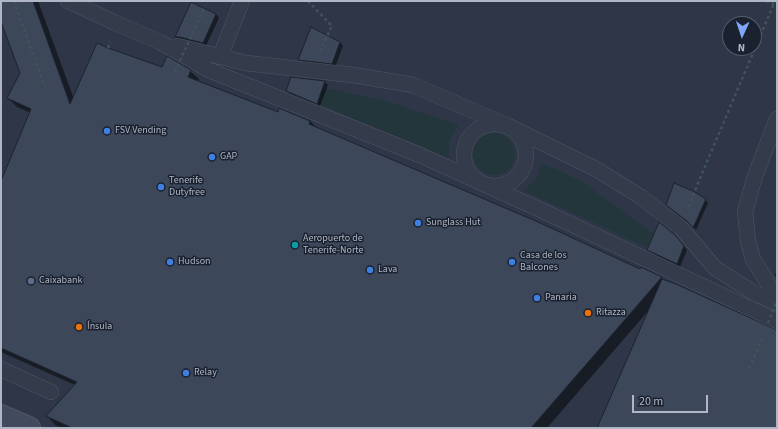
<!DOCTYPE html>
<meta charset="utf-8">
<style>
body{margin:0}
#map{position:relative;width:778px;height:429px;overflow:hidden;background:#20293a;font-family:"Source Sans 3",sans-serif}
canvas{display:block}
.frame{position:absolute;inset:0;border:2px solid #afb6c6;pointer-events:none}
.north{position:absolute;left:722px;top:16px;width:40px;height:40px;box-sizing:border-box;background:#1a212f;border:1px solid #565d6b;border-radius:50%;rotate:183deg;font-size:11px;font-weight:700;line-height:16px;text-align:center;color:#afb6c6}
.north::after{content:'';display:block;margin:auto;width:14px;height:18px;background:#80a5fb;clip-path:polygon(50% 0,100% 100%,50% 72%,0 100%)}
.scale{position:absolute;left:632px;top:395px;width:76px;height:18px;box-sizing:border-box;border:2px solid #afb6c6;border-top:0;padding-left:5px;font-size:12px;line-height:14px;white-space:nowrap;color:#afb6c6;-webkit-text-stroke:3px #1a212f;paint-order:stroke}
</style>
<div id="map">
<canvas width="778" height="429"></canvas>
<div class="frame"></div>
<div class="north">N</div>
<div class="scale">20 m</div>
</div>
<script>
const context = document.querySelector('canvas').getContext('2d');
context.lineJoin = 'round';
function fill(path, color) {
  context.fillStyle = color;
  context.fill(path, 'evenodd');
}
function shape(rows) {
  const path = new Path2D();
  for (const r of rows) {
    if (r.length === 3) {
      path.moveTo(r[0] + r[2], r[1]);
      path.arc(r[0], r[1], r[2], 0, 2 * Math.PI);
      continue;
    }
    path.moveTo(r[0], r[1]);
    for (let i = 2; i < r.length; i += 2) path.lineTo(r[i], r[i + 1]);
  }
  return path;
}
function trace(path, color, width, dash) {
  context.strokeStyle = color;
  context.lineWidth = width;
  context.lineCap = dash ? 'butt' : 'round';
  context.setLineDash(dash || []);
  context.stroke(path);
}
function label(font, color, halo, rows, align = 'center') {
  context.font = font + ' "Source Sans 3",sans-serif';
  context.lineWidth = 3;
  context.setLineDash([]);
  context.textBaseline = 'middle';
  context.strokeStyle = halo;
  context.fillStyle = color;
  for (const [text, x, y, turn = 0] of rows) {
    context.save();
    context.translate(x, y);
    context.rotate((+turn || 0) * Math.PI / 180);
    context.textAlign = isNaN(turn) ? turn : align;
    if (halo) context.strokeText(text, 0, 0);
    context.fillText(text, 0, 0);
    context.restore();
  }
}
fill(shape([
 [1,1,777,1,777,428,1,427],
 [730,24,754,24,754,48,730,48]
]), '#2e3647');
fill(shape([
 [290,81,382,100,458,125,449,141,449,158,290,92],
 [494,154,21],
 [541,163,581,181,655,235,653,250,524,190,533,182,539,174]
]), '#22363b');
fill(shape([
 [1,1,38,1,74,99,162,68,190,71,199,79,198,82,278,113,310,121,318,129,640,270,661,278,664,280,777,330,777,428,598,428,649,310,547,428,62,428,55,425,47,416,75,385,1,352,1,184,31,113,17,107,8,98,21,73,1,19],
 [192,3,216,14,219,18,206,46,180,40,176,37],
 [340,42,343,46,335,67,303,63,299,60],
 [292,78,325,82,328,85,320,106,290,94,287,91],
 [705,199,708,203,696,230,690,223],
 [674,235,687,250,680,267,652,253,649,250],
 [777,270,777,279,775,275]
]), '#0007');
const building = shape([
 [1,1,33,1,70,104,97,43,108,48,162,67,167,56,191,70,188,77,278,112,279,108,310,121,309,124,538,222,640,269,641,267,662,277,531,428,72,428,46,416,77,382,1,348,1,181,31,109,7,98,20,73,1,22,1,1],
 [191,2,216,14,203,43,180,37,175,37,191,2],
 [311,27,340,42,332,64,298,60,311,27],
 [291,77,325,81,317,104,286,91,291,77],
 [674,183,693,191,706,199,693,228,687,221,666,205,674,183],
 [659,222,675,235,684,246,677,264,647,250,659,222],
 [662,279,676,284,777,330,777,428,597,428,662,279]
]);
fill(building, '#3c4759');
trace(building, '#1c2331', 1);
const lane = shape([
 [68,1,118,24,160,42,209,70,420,155,543,211,777,321],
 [178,46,246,63,353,75,413,85,506,125,596,169,641,197,681,228,715,268,754,293,777,303],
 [220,57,242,1],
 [777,119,755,176,745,212,748,241,753,259,777,298],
 [495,155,31],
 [1,369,51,392]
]);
const secondary = shape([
 [1,416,29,428]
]);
trace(lane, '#4f5665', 16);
trace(secondary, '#4f5665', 24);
trace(shape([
 [14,1,45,87],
 [308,1,332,26,320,51],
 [766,1,774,4],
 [108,48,110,42],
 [689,207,698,183,775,1],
 [749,368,763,337]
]), '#405358', 2.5, [3, 3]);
trace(lane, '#343b4a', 15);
trace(secondary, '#424a5d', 22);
trace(shape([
 [175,72,204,8],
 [768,323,777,300]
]), '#405358', 2.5, [3, 3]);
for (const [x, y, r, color] of [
 [107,131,4,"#3f7fe0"],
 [212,157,4,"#3f7fe0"],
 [161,187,4,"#3f7fe0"],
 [418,223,4,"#3f7fe0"],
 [295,245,4,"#0f9aa8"],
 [170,262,4,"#3f7fe0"],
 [512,262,4,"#3f7fe0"],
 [370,270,4,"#3f7fe0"],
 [31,281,4,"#5c6f8a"],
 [537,298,4,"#3f7fe0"],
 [588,313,4,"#e8710a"],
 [79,327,4,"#e8710a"],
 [186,373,4,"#3f7fe0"]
]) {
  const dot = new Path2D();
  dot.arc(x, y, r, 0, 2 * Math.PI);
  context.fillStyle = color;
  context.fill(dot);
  trace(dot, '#1a212f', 1.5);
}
label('10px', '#afb6c6', '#1a212f', [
 ["FSV Vending",115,131],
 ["GAP",220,157],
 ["Tenerife",169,181],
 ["Dutyfree",169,193],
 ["Sunglass Hut",426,223],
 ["Aeropuerto de",303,239],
 ["Tenerife-Norte",303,251],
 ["Casa de los",520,256],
 ["Balcones",520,268],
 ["Hudson",178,262],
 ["Lava",378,270],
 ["Caixabank",39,281],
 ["Panaria",545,298],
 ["Ritazza",596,313],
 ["Ínsula",87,327],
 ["Relay",194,373]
], 'left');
</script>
